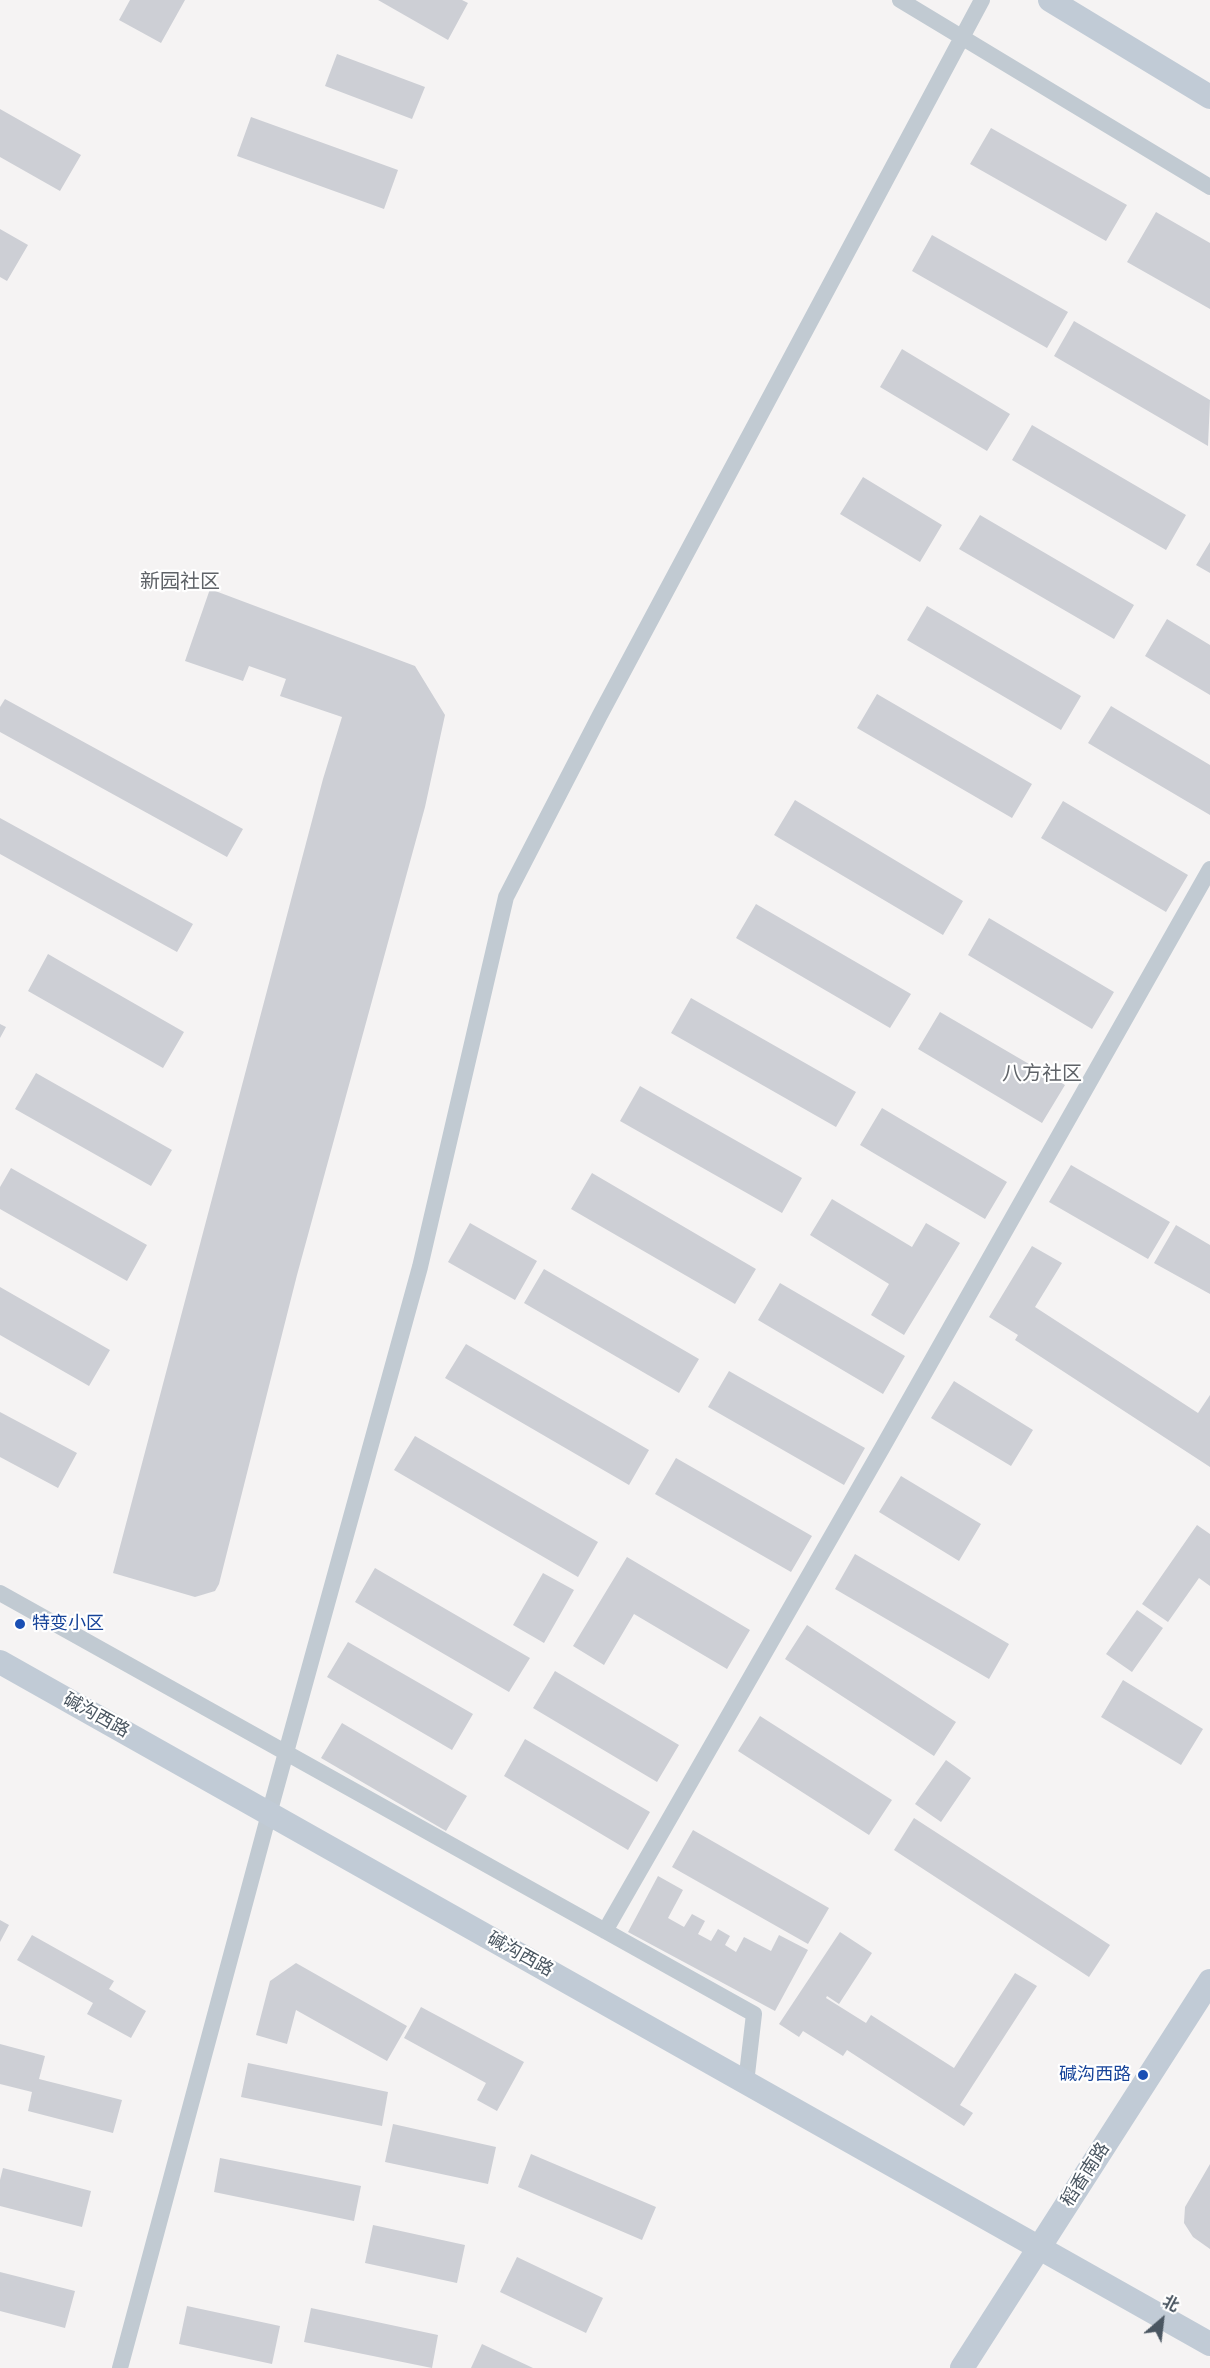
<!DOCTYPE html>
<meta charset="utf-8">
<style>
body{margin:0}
#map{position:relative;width:1210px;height:2368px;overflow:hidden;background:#f5f3f3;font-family:"DejaVu Sans","Noto Sans SC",sans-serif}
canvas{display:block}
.north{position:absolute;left:1132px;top:2290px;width:60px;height:60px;-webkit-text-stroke:4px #fff;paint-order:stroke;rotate:28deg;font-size:16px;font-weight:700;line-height:24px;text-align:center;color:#4a5661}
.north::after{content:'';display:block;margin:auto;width:21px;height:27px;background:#4a5661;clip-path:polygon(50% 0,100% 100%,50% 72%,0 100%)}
</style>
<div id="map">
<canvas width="1210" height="2368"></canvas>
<div class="north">北</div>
</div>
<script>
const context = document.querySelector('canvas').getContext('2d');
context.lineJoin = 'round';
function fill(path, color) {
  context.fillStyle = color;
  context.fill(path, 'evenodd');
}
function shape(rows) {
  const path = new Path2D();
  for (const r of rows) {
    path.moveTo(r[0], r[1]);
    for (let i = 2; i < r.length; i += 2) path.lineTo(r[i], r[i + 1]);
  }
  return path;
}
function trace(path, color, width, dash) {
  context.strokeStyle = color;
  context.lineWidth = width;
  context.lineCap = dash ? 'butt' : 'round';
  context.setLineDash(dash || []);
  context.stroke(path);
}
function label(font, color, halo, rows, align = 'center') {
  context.font = font + ' "DejaVu Sans","Noto Sans SC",sans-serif';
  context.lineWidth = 4.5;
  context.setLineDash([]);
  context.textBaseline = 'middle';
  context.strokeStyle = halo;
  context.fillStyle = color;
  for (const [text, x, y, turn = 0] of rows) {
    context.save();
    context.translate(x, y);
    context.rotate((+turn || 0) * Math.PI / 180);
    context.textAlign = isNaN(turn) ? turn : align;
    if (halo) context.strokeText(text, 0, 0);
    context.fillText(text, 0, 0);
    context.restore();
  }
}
fill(shape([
 [130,0,185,0,161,43,119,20],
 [378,0,462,0,468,3,448,40],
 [337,54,425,87,412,119,325,86],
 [0,109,81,155,60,191,0,157],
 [251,117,398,170,384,209,237,156],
 [991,128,1127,205,1106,241,970,164],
 [1156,212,1210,243,1210,309,1127,262],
 [0,229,28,245,7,281,0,277],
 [932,235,1068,312,1047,348,912,271],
 [1074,321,1210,400,1208,446,1054,356],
 [902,349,1010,414,987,451,880,387],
 [1032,425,1186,515,1166,550,1012,460],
 [863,477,942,525,920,562,840,514],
 [980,515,1134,605,1114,639,959,549],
 [1210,542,1210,573,1196,565],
 [210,589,415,666,445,715,425,807,297,1275,219,1584,215,1591,195,1597,113,1573,323,779,342,717,280,696,286,679,249,666,243,681,185,661],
 [927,606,1081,696,1061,730,907,640],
 [1167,619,1210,645,1210,695,1145,656],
 [877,694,1032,784,1012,818,857,728],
 [5,699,243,829,227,857,0,732,0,707],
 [1111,706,1210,765,1210,815,1088,743],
 [795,800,963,901,943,935,774,835],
 [1063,801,1188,875,1166,912,1041,838],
 [0,818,193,924,177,952,0,854],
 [756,904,911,994,890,1028,736,938],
 [989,918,1114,992,1092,1029,968,955],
 [48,954,184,1032,163,1068,28,991],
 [691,998,856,1092,836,1127,671,1033],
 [940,1012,1065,1085,1042,1123,918,1049],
 [0,1024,6,1027,0,1038],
 [36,1073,172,1150,151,1186,15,1109],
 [640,1086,802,1178,782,1213,620,1121],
 [882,1108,1007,1182,985,1219,860,1145],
 [1071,1165,1170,1222,1148,1259,1049,1202],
 [11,1168,147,1245,127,1281,0,1209,0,1187],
 [592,1173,756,1269,735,1304,571,1209],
 [832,1199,912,1247,926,1223,960,1243,904,1335,871,1315,889,1284,810,1235],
 [470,1223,537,1261,515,1300,448,1262],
 [1176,1225,1210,1245,1210,1294,1154,1263],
 [1032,1246,1062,1263,1035,1307,1198,1413,1210,1395,1210,1467,1015,1340,1018,1335,989,1317],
 [544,1269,699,1359,679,1393,524,1303],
 [780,1283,905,1356,883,1394,758,1320],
 [0,1287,110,1350,89,1386,0,1335],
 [466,1344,649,1450,629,1485,445,1378],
 [729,1371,865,1448,844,1485,708,1407],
 [954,1381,1033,1430,1011,1466,931,1418],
 [0,1412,77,1453,58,1488,0,1457],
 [415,1436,598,1542,578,1577,394,1470],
 [676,1458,812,1536,791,1572,655,1494],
 [901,1476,981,1524,959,1561,879,1512],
 [1197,1525,1210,1534,1210,1586,1199,1578,1168,1622,1142,1604],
 [855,1554,1009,1644,989,1679,835,1589],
 [627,1557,750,1630,727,1669,634,1614,604,1665,573,1646],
 [375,1568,530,1658,509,1692,355,1602],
 [543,1573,574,1590,544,1643,513,1625],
 [1137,1610,1163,1628,1132,1672,1106,1654],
 [807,1625,956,1722,934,1756,785,1659],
 [348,1642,473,1714,452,1750,327,1677],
 [555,1671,679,1745,657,1782,533,1708],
 [1123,1680,1203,1729,1181,1765,1101,1717],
 [760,1716,892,1800,869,1835,738,1751],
 [342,1723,467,1796,446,1831,321,1758],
 [525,1739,650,1812,628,1850,504,1776],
 [946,1760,971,1778,941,1822,915,1804],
 [914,1818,1110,1945,1089,1977,894,1850],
 [693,1830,829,1908,808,1944,672,1867],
 [658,1876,683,1890,668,1918,684,1927,692,1914,705,1921,698,1934,711,1941,718,1929,730,1936,725,1945,736,1952,744,1937,771,1951,779,1935,808,1950,775,2011,628,1932],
 [0,1920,9,1925,0,1942],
 [840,1932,872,1953,839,2004,827,1996,826,1998,866,2023,871,2015,954,2068,1015,1973,1037,1986,960,2105,973,2113,964,2126,847,2050,843,2056,803,2031,799,2037,779,2024],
 [32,1935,114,1981,109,1989,146,2011,131,2038,87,2014,93,2003,17,1960],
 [296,1963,407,2026,387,2061,296,2010,287,2044,256,2035,270,1981],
 [421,2007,524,2062,497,2111,477,2100,486,2083,404,2038],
 [0,2044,45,2056,39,2079,122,2100,113,2133,28,2111,32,2092,0,2084],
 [248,2063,388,2092,382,2126,241,2097],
 [393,2124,496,2147,488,2184,385,2162],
 [531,2154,656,2207,642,2240,518,2187],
 [220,2158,361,2186,354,2221,214,2192],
 [1210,2164,1210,2249,1193,2237,1184,2223,1185,2207],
 [3,2168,91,2191,82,2227,0,2206,0,2180],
 [373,2225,465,2245,457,2283,365,2263],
 [517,2257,603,2298,586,2333,500,2292],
 [0,2272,75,2291,65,2328,0,2311],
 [187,2306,280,2326,272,2364,179,2344],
 [311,2308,438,2335,432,2368,304,2342],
 [482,2344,533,2368,471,2368]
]), '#cdcfd5');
trace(shape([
 [900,0,1210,187],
 [0,1593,754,2014,746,2083],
 [605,1931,881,1450,1210,869],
 [120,2368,269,1814,420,1267,506,897,600,715,982,0]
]), '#c1cad2', 16);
trace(shape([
 [1050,0,1210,97],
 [0,1662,1210,2344],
 [962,2368,1210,1981]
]), '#c1cbd6', 24);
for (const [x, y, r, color] of [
 [20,1624,6,"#1a4fb4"],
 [1143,2075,6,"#1a4fb4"]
]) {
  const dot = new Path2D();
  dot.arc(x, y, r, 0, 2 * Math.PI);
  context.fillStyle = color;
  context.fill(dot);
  trace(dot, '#fff', 2);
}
label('18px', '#164399', '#fff', [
 ["特变小区",32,1624],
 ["碱沟西路",1131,2075,"right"]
], 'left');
label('18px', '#4a5661', '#fff', [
 ["碱沟西路",96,1716,29],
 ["碱沟西路",520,1955,29],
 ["稻香南路",1086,2175,-57]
]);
label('20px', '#5f6368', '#fff', [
 ["新园社区",180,583],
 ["八方社区",1042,1075]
]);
</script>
